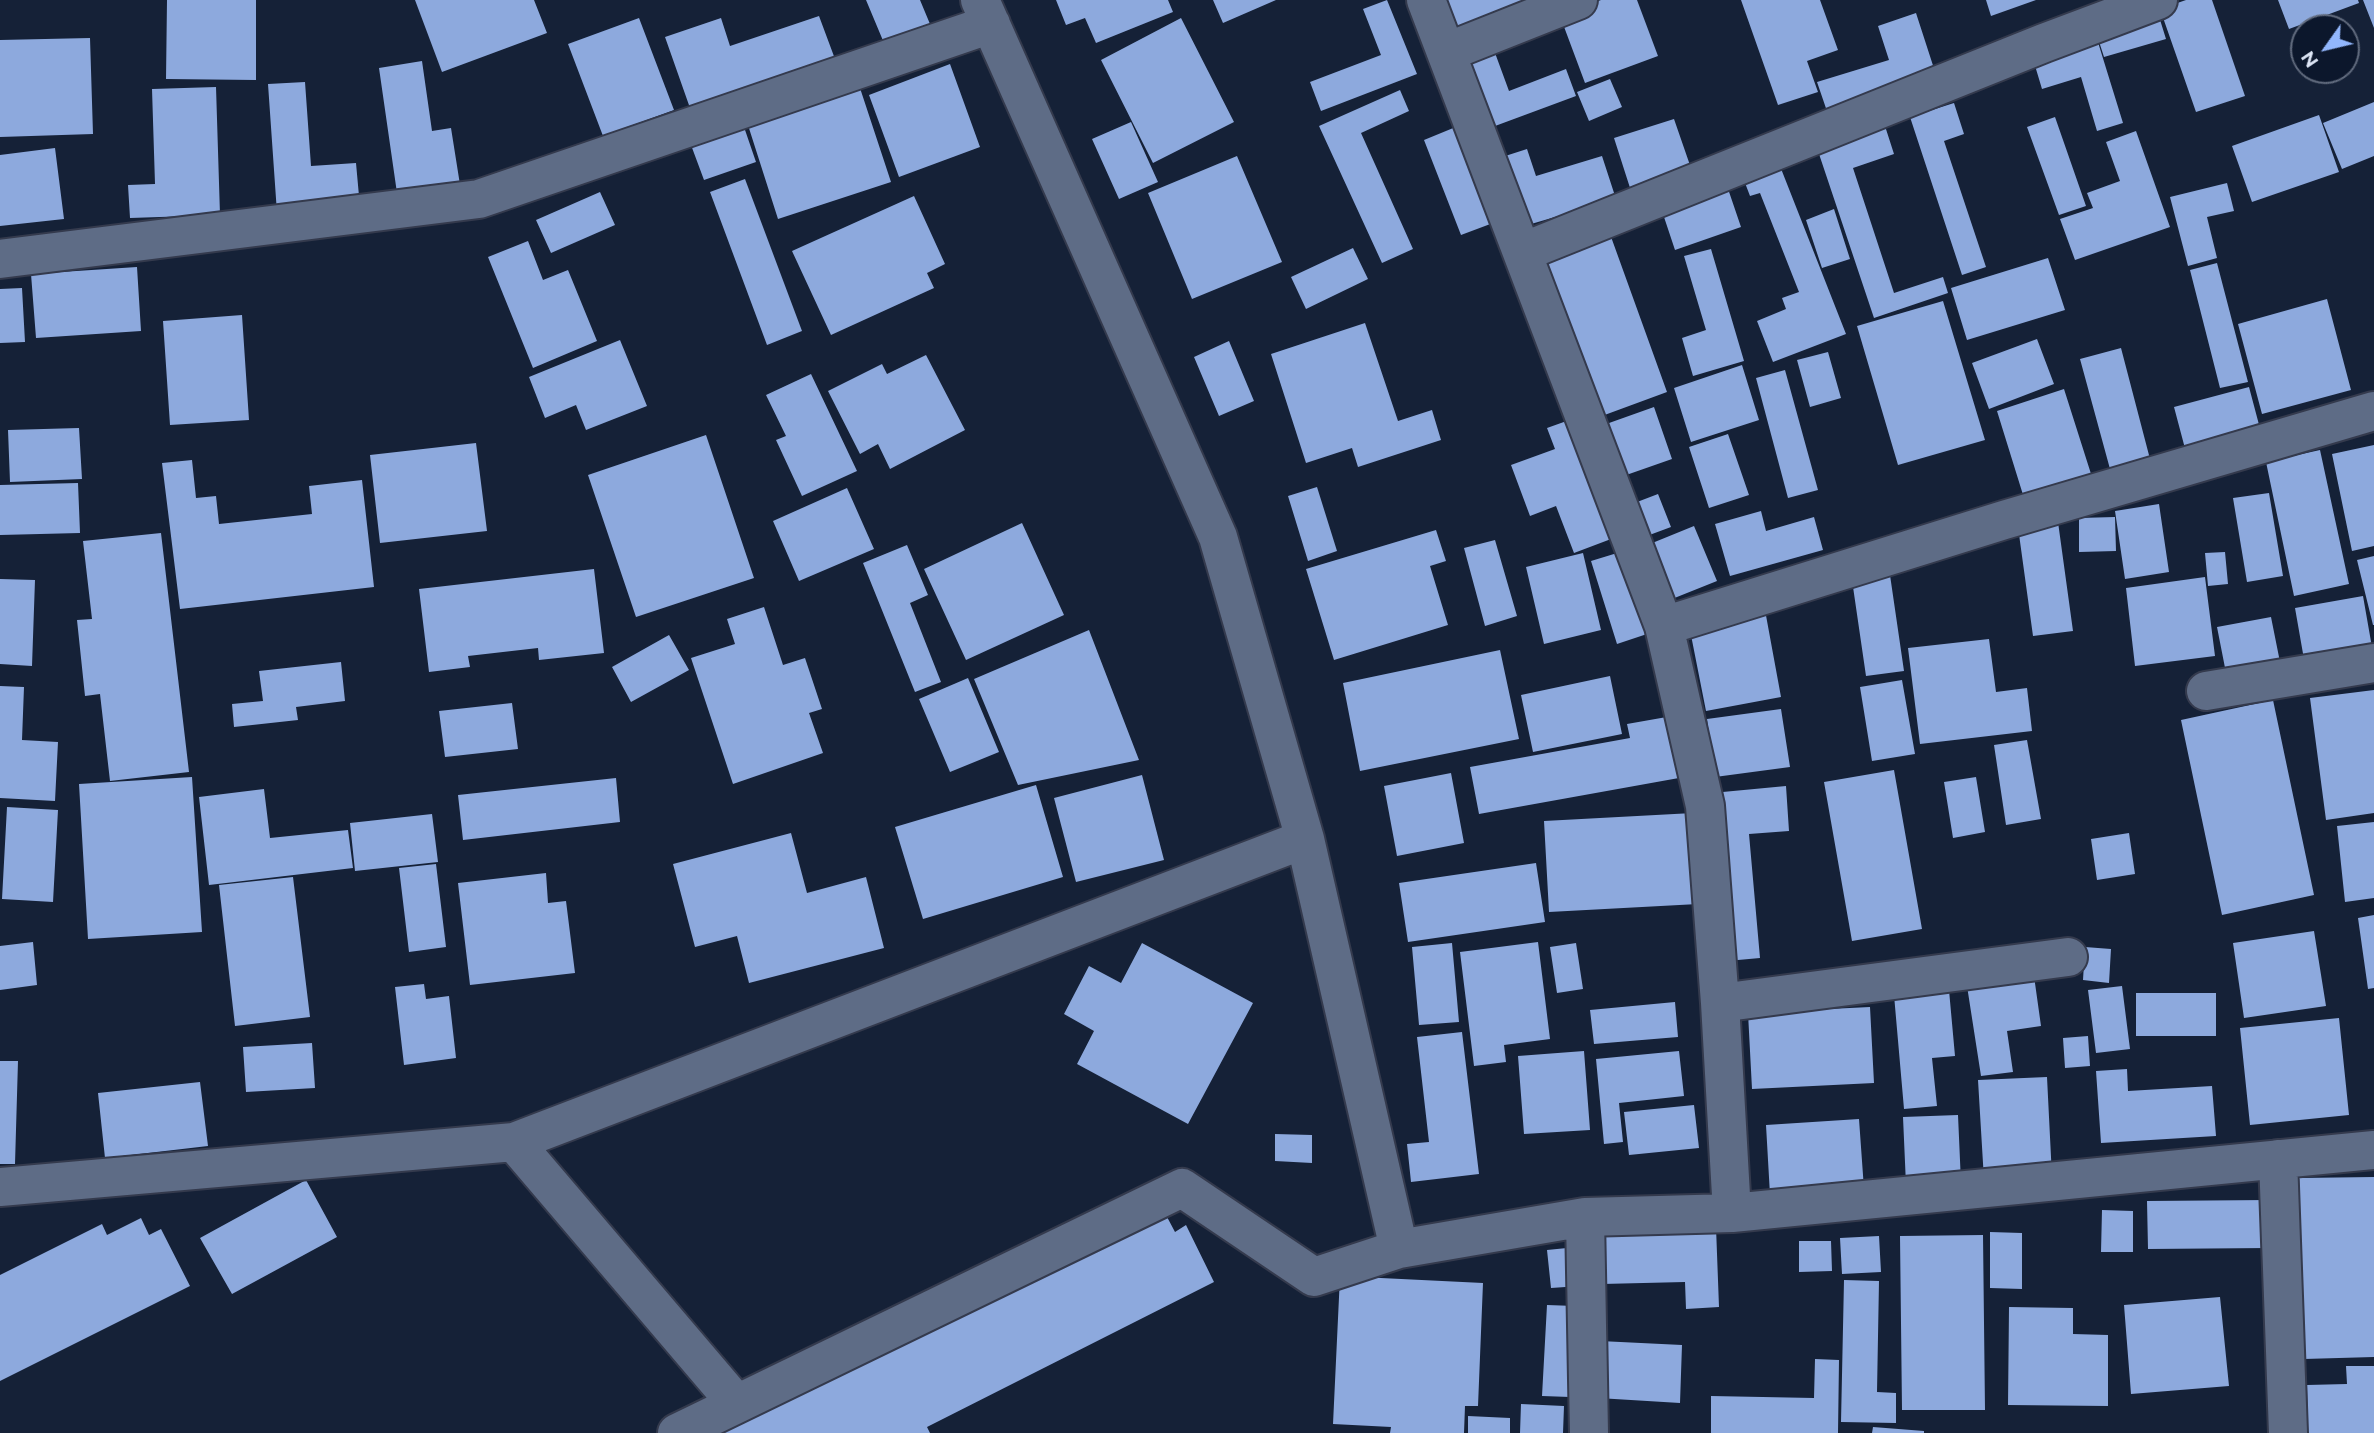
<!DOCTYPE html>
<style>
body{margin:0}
#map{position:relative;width:2374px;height:1433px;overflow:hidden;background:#152137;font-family:Raleway,sans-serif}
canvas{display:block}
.north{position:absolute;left:2290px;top:14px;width:70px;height:70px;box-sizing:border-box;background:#0c172c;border:2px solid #616b7e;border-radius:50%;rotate:236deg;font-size:19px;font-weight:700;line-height:28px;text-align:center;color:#e0e8f8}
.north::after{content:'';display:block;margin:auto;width:24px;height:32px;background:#92b7fd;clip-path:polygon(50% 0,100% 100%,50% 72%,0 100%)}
</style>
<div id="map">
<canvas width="2374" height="1433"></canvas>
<div class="north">N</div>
</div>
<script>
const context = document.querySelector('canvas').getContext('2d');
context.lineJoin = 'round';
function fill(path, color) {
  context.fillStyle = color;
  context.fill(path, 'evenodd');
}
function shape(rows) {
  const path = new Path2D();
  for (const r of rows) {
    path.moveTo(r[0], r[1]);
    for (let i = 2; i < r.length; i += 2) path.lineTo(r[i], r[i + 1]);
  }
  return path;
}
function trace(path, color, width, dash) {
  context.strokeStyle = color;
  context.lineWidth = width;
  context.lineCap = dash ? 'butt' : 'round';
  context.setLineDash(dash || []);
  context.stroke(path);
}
fill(shape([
 [167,0,256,0,256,80,166,79],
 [415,0,534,0,547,33,442,72],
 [866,0,920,0,930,24,884,43],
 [1056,0,1168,0,1173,12,1096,43,1085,18,1066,25],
 [1213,0,1276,0,1223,23],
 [1387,0,1417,74,1321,111,1310,82,1381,55,1363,9],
 [1442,0,1533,0,1449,35],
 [1601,0,1637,0,1658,56,1585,83,1560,16],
 [1741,0,1820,0,1838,50,1807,61,1818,92,1778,105],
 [1986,0,2036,0,1991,16],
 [2186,0,2212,0,2245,96,2196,112,2160,9],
 [2278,0,2358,0,2359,3,2289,29],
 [2363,0,2374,0,2374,28],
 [2157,10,2166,39,2104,57,2095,29],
 [1916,13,1939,84,1830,120,1817,82,1889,60,1878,26],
 [819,16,835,59,690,108,665,37,721,18,730,46],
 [639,18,674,110,603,136,568,44],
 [1181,18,1234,122,1153,163,1101,60],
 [90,38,93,134,0,137,0,40],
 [2097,39,2123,123,2097,131,2081,77,2042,89,2033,59],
 [1491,42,1509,91,1566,69,1576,96,1487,129,1458,55],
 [422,61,432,131,451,128,461,191,398,200,379,68],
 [950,64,980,147,899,177,869,95],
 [1610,79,1622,107,1589,121,1577,92],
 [305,82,311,166,356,163,360,207,277,213,268,84],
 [859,85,891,182,778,219,747,122],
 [216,87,220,215,130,218,128,185,155,184,152,89],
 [1400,90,1409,111,1361,133,1413,249,1382,263,1319,126],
 [2374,102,2374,156,2342,169,2323,123],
 [1954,103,1964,134,1944,141,1986,267,1962,275,1910,117],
 [2319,115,2339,172,2252,202,2232,146],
 [2055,117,2086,206,2059,215,2027,127],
 [1674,119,1692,171,1631,191,1614,138],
 [1131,122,1158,182,1119,199,1092,139],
 [1463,124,1501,220,1461,235,1424,140],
 [1885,126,1894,154,1853,168,1894,293,1943,277,1948,293,1874,318,1817,148],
 [744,127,756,162,704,180,691,145],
 [2136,131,2170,227,2075,260,2060,219,2093,208,2087,193,2120,181,2106,142],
 [55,148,64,219,0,226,0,155],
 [1527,149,1536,176,1602,156,1616,199,1521,227,1499,158],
 [1237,156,1282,262,1192,299,1148,193],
 [1778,161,1846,334,1773,362,1757,321,1786,309,1782,298,1799,292,1760,193,1750,196,1742,175],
 [745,179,802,331,767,345,710,192],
 [1725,180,1741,227,1675,250,1659,202],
 [2227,183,2234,211,2207,217,2217,258,2188,266,2170,197],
 [600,192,615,225,551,253,536,220],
 [914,196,945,264,927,273,934,288,831,335,792,251],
 [1834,209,1850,259,1822,268,1806,220],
 [1610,234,1667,392,1591,420,1534,262],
 [528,241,543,280,568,270,597,341,533,368,488,257],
 [1353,248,1368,279,1306,309,1291,277],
 [1711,249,1744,361,1693,376,1682,338,1706,330,1684,256],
 [2048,258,2065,310,1967,340,1951,288],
 [2217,263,2248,382,2220,388,2190,270],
 [137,267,141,331,36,338,31,274],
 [22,288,25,342,0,343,0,289],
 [2327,299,2351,390,2262,414,2238,324],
 [1943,301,1985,440,1898,465,1857,326],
 [242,315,249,420,170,425,163,321],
 [1365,323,1398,421,1432,410,1441,440,1358,467,1352,448,1306,463,1271,354],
 [2037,339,2054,384,1989,409,1972,363],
 [620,340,647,406,586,430,576,405,545,418,529,377],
 [1229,341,1254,401,1219,416,1194,357],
 [2121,348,2150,459,2110,469,2080,359],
 [1828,352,1841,398,1810,407,1797,360],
 [926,355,965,430,890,469,878,444,860,454,828,391,882,364,887,374],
 [1742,365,1759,420,1691,442,1674,388],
 [1785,370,1818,490,1788,498,1756,378],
 [811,374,857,471,802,496,776,440,786,436,766,395],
 [2249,387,2262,436,2187,456,2174,407],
 [2064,389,2092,477,2024,498,1997,411],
 [1654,407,1672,459,1612,480,1595,428],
 [1575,418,1619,536,1574,553,1556,506,1530,516,1511,465,1555,449,1547,428],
 [79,428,82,479,10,482,8,430],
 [1728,434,1749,495,1709,508,1689,447],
 [706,435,754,578,636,617,588,475],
 [476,443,487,531,380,543,370,455],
 [2374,445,2374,546,2352,551,2332,454],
 [2320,450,2349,584,2294,596,2266,462],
 [192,460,196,498,216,496,219,524,312,514,309,486,362,480,374,587,180,609,162,463],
 [78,483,80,533,0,535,0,485],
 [1317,487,1337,551,1308,561,1288,496],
 [847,488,874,549,799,581,773,521],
 [2269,493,2283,576,2247,582,2233,498],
 [1658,494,1671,527,1636,540,1624,507],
 [2159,504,2169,572,2125,579,2115,511],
 [1761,511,1766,531,1814,517,1823,550,1730,576,1715,524],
 [2115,517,2116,551,2079,552,2079,518],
 [2058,522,2073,631,2033,636,2018,527],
 [1022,523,1064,615,966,660,924,569],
 [1694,526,1717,581,1662,603,1640,548],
 [1436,530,1446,561,1430,566,1448,625,1334,660,1306,569],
 [161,533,189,772,110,781,100,694,85,696,77,620,92,619,83,541],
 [1495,540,1517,616,1485,626,1464,548],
 [907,545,928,595,910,603,941,682,915,692,863,563],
 [1627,550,1653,632,1617,644,1591,561],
 [2225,552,2228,584,2208,586,2205,553],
 [1583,553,1601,630,1544,644,1526,567],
 [2374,556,2374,625,2373,625,2357,560],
 [594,569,604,653,539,660,538,648,468,656,470,667,429,672,419,589],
 [1890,575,1904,671,1866,676,1852,580],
 [2205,577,2215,656,2135,666,2126,588],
 [0,579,35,580,32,666,0,664],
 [2363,596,2373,653,2305,665,2295,608],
 [764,607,783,665,805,658,822,709,809,713,823,753,733,784,691,658,735,644,727,619],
 [1765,610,1781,697,1706,711,1689,625],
 [2271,617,2281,667,2227,678,2217,627],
 [1089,630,1139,760,1018,785,974,679],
 [669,635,689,670,631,702,612,667],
 [1989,639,1996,692,2027,688,2032,731,1920,744,1908,648],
 [1500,650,1519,739,1360,771,1343,683],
 [341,662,345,701,296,707,298,720,234,727,232,704,263,701,259,671],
 [1610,676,1622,734,1533,752,1521,695],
 [968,678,999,752,950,772,919,699],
 [1902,680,1915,754,1872,761,1860,687],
 [0,686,24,687,22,740,58,742,55,801,0,798],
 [2374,690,2374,813,2326,820,2310,698],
 [2273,700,2314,895,2222,915,2181,720],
 [512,703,518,749,445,757,439,711],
 [1781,709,1790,767,1715,777,1707,719],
 [1678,715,1690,776,1479,814,1470,767,1630,738,1627,724],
 [2027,740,2041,819,2006,825,1994,745],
 [1894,770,1922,929,1852,941,1824,782],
 [1451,773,1464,843,1397,856,1384,786],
 [1142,775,1164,860,1076,882,1054,798],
 [192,777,202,932,88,939,79,784],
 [1976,777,1985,832,1953,838,1944,782],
 [616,778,620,822,463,840,458,795],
 [1036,785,1063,877,923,919,895,827],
 [1786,786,1789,831,1749,834,1760,958,1727,961,1712,793],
 [264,789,270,838,348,830,353,868,209,885,199,797],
 [7,807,58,810,53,902,2,899],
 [1693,813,1698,904,1549,912,1544,821],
 [432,814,438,862,355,871,350,823],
 [2374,822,2374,898,2345,902,2337,826],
 [791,833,807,893,866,877,884,948,749,983,737,936,695,947,673,864],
 [2129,833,2135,874,2097,880,2091,839],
 [1536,863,1545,922,1408,942,1399,883],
 [436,864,446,947,409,952,399,868],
 [546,873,548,903,566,901,575,973,470,985,458,883],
 [293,877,310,1017,235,1026,219,885],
 [2374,915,2374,988,2368,989,2358,918],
 [2314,931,2326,1006,2244,1018,2233,943],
 [33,942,37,985,0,990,0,946],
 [1538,942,1550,1039,1504,1045,1506,1062,1474,1066,1460,952],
 [1142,943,1253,1003,1188,1124,1077,1064,1094,1031,1064,1014,1089,966,1121,983],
 [1452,943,1459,1022,1419,1025,1412,947],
 [1576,943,1583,989,1557,993,1550,947],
 [2085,947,2111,949,2109,983,2083,980],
 [2034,976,2041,1026,2007,1031,2013,1072,1981,1076,1967,986],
 [424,984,426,999,449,996,456,1058,404,1065,395,987],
 [2122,986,2130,1049,2096,1053,2088,990],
 [1949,990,1955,1056,1932,1058,1937,1106,1904,1109,1894,995],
 [2136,993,2216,993,2216,1036,2136,1036],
 [1675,1002,1678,1037,1594,1044,1590,1010],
 [1870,1007,1874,1083,1752,1089,1748,1013],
 [2339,1018,2349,1115,2250,1125,2240,1028],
 [1462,1032,1479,1174,1411,1182,1407,1144,1429,1142,1417,1037],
 [2088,1036,2090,1066,2065,1068,2063,1038],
 [312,1043,315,1088,246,1092,243,1047],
 [1584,1051,1590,1130,1524,1134,1518,1056],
 [1679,1051,1684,1096,1619,1103,1623,1142,1604,1144,1596,1059],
 [0,1061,18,1061,15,1164,0,1164],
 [2127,1069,2128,1091,2212,1086,2216,1136,2101,1143,2096,1071],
 [2047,1077,2052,1177,1984,1180,1978,1080],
 [200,1082,208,1146,105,1158,98,1093],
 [1694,1105,1699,1148,1629,1155,1624,1112],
 [1958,1115,1961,1183,1906,1185,1903,1117],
 [1859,1119,1864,1189,1770,1195,1766,1125],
 [1275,1134,1312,1135,1312,1163,1275,1161],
 [2374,1177,2374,1357,2304,1359,2299,1178],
 [306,1180,337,1237,232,1294,200,1238],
 [2269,1200,2269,1248,2148,1249,2147,1201],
 [2102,1210,2133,1211,2133,1252,2101,1252],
 [1166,1215,1175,1232,1186,1225,1214,1282,927,1427,930,1433,702,1433],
 [141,1218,149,1235,161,1229,190,1286,0,1381,0,1275,102,1224,107,1235],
 [1716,1227,1719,1307,1686,1309,1685,1282,1602,1284,1601,1230],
 [1990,1232,2022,1233,2022,1289,1990,1288],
 [1983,1235,1985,1410,1902,1410,1900,1236],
 [1879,1236,1881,1272,1842,1274,1840,1238],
 [1799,1241,1831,1241,1832,1271,1799,1272],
 [1577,1247,1580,1286,1551,1288,1547,1250],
 [1340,1276,1483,1283,1478,1406,1465,1406,1464,1433,1390,1433,1391,1427,1333,1424],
 [1844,1280,1879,1281,1877,1392,1896,1393,1896,1423,1841,1422],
 [2220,1297,2229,1386,2131,1394,2124,1305],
 [1547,1305,1575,1306,1570,1397,1542,1396],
 [2009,1307,2073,1308,2073,1334,2108,1335,2108,1406,2008,1405],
 [1600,1341,1682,1345,1680,1403,1598,1398],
 [1815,1359,1839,1360,1838,1433,1711,1433,1711,1396,1814,1398],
 [2346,1366,2374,1366,2374,1433,2308,1433,2307,1385,2347,1384],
 [1521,1404,1564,1406,1563,1433,1520,1433],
 [1468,1416,1510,1418,1510,1433,1468,1433],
 [1873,1427,1924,1431,1924,1433,1872,1433]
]), '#8da9dd');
const minor = shape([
 [980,0,1218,537,1305,839,1399,1249],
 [1426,0,1664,626,1705,806,1720,1003,1732,1213],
 [1447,52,1578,0],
 [1523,252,2044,43,2158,0],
 [0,259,479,199,991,24],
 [1664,626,2004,520,2374,411],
 [2206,691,2374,663],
 [1720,1003,2068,957],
 [514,1142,1305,839],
 [2278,1159,2288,1433],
 [0,1187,514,1142,736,1403],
 [1585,1217,1589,1433],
 [677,1433,1182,1188,1314,1277,1399,1249,1585,1217,1732,1213,2374,1150]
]);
trace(minor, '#343a4d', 42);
trace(minor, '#5e6c86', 38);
</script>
